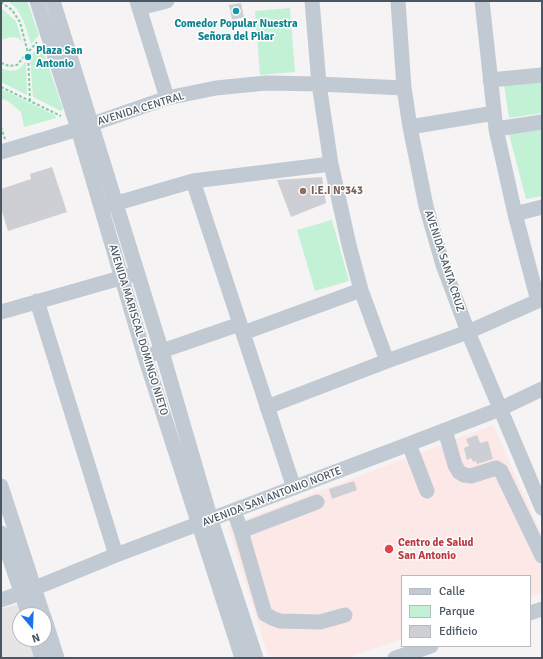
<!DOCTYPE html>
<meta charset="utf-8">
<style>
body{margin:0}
#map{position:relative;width:543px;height:659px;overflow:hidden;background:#f5f3f3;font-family:Signika,sans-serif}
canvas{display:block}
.frame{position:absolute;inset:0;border:2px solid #4a5661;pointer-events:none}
.legend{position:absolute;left:401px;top:575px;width:130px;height:72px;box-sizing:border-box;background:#fff;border:1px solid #b7bbc0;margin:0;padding:5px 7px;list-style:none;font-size:12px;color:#4a5661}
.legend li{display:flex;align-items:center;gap:8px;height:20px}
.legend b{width:20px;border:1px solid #b7bbc0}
.north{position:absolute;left:12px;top:607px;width:40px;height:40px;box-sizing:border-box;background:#fff;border:1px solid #b7bbc0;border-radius:50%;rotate:161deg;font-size:11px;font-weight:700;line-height:16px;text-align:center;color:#4a5661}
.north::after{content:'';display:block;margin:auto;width:14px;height:18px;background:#1a73e8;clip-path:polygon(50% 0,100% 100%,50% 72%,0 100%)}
</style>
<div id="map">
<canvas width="543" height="659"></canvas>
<div class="frame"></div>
<ul class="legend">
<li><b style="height:5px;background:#c1cad2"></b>Calle</li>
<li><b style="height:11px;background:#c3f1d5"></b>Parque</li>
<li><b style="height:11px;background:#cdcfd5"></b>Edificio</li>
</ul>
<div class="north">N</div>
</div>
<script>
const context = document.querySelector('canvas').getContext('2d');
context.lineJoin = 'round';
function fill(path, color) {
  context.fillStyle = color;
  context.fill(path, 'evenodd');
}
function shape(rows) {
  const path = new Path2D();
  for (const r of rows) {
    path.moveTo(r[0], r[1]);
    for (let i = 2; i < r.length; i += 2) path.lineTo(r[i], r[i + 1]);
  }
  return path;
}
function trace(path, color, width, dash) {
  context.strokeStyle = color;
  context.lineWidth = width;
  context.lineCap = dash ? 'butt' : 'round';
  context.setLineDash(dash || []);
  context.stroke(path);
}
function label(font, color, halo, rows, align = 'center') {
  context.font = font + ' Signika,sans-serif';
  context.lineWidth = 3;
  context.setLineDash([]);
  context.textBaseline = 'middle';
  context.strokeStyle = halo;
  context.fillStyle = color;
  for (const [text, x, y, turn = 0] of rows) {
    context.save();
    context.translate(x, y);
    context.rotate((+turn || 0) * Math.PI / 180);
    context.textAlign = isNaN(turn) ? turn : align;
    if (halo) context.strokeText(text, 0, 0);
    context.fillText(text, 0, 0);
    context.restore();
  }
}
fill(shape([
 [18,604,28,615,20,615,20,639,36,639,42,658,1,658,1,609]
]), '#e6e4e5');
fill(shape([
 [493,425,542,535,542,592,530,596,530,576,402,576,402,639,346,658,269,658,228,526]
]), '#fce8e6');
fill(shape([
 [8,1,27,1,39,35,31,44,24,22,17,9],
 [1,8,16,21,22,41,18,38,10,37,1,40],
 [290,8,295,72,260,75,255,11],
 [40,47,42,47,63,109,61,111,33,97,30,56],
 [26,61,27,95,1,82,1,68,10,71,17,70,21,67],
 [542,80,542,113,509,118,504,85],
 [1,89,55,115,56,118,24,127,21,112,8,101,1,99],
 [542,122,542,196,526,199,507,127],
 [332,220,349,281,315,291,297,230]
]), '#c3f1d5');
fill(shape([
 [241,3,244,17,232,20,229,5],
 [52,167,67,212,8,231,1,208,1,189,31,179,30,174],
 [322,177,326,203,291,217,277,180],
 [477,435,480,443,488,441,493,459,477,464,476,461,473,462,471,458,467,460,464,448,469,446,466,439],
 [354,481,357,490,332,499,329,489]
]), '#cdcfd5');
trace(shape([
 [1,2,12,10,20,22,28,53,30,101],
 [1,63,9,66,17,65,37,42],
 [1,87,61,116],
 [1,127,5,139]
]), '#7ad0a6', 2, [3, 2]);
trace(shape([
 [37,1,78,129,145,357,242,658],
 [53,1,162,352,211,520,256,658],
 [137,1,167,98],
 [312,1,319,84,331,164,349,245,361,290,387,361],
 [398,1,404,88,410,127,426,206,443,265,468,332,542,508],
 [482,1,496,129,515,214,538,301],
 [139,8,167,1],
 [490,80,542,75],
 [410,127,494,113],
 [496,129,542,122],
 [1,152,78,129,167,98,216,88,266,83,319,84,404,88],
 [193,181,294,488],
 [107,206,193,181,331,164],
 [515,214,542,207],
 [37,301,116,555],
 [1,312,131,275],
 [243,333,361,290],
 [153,354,240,324],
 [267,407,387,361,468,332,542,299],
 [445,430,455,465,459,472,464,475,471,476,496,468,501,471,542,556],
 [409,444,427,491],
 [1,486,43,615],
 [234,511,241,531,265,614,272,618,280,621,320,622,345,615],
 [241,531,317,502],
 [1,533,29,615],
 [1,600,35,588,116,555,409,444,500,409,542,389],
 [530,613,542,609],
 [44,617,57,658],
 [36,639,42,658],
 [395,658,431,646]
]), '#c1cad2', 15);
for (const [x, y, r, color] of [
 [236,11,4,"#0f9aa8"],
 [28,57,4,"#0f9aa8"],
 [303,191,4,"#8d6e63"],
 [389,549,5,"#e0444e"]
]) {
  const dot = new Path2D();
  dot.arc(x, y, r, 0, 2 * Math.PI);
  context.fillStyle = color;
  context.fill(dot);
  trace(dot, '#fff', 1.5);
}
label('bold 11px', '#0d838f', '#fff', [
 ["Comedor Popular Nuestra",236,24],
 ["Señora del Pilar",236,37],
 ["Plaza San",36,51,"left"],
 ["Antonio",36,64,"left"]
]);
label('11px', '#4a5661', '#fff', [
 ["AVENIDA CENTRAL",141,109,-17],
 ["AVENIDA SANTA CRUZ",444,261,72],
 ["AVENIDA MARISCAL DOMINGO NIETO",138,330,73],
 ["AVENIDA SAN ANTONIO NORTE",272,497,-21]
]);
label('bold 11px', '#785e54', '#fff', [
 ["I.E.I N°343",311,191]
], 'left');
label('bold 11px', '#be3a42', '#fff', [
 ["Centro de Salud",398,543],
 ["San Antonio",398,556]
], 'left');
</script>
